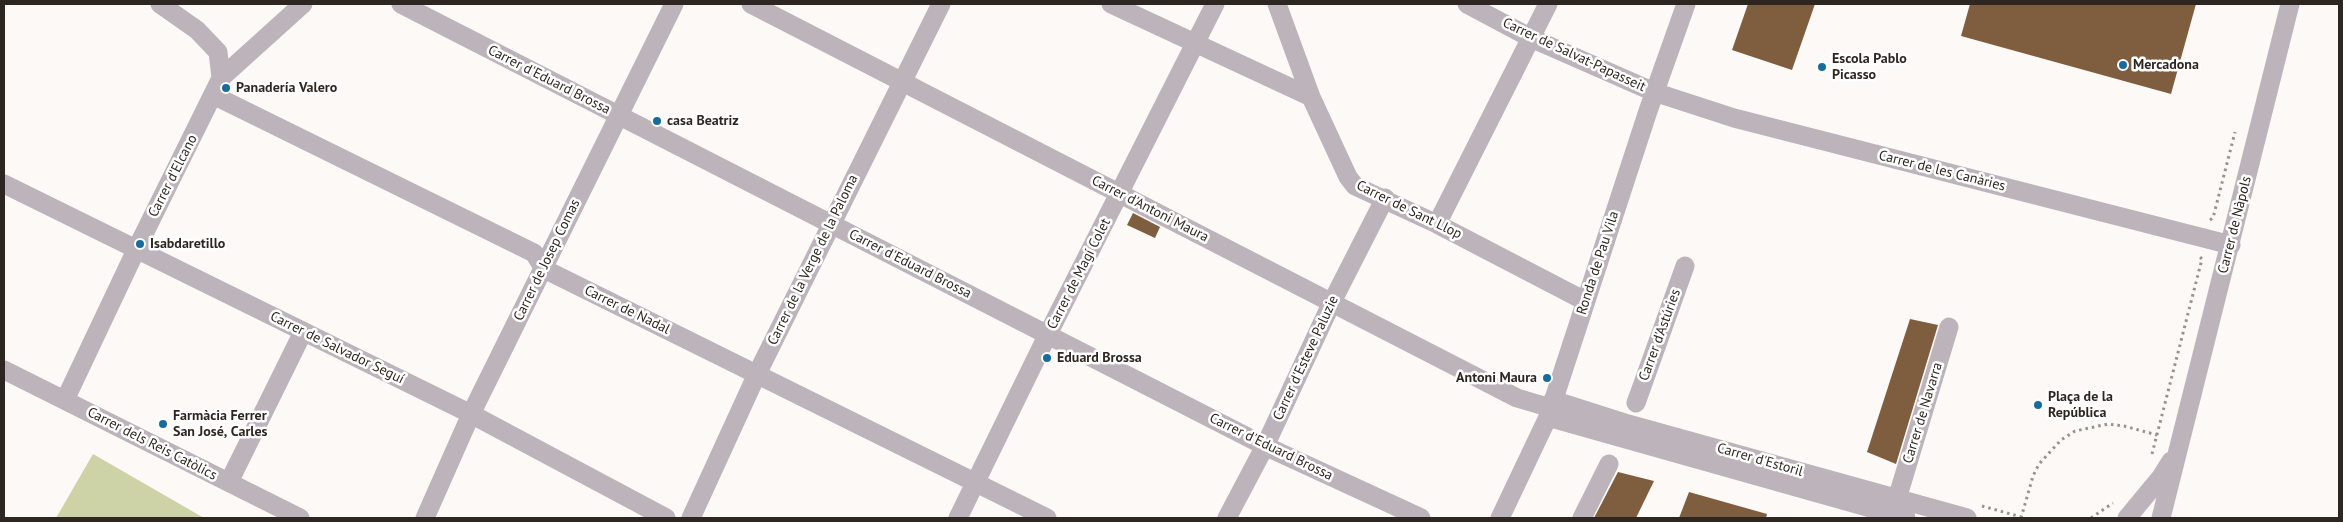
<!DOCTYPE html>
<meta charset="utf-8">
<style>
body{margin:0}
#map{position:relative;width:2343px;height:522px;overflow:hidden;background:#fdf9f6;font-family:"PT Sans",sans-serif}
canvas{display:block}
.frame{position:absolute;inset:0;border:5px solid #2e2721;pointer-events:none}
</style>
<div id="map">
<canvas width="2343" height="522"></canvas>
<div class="frame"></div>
</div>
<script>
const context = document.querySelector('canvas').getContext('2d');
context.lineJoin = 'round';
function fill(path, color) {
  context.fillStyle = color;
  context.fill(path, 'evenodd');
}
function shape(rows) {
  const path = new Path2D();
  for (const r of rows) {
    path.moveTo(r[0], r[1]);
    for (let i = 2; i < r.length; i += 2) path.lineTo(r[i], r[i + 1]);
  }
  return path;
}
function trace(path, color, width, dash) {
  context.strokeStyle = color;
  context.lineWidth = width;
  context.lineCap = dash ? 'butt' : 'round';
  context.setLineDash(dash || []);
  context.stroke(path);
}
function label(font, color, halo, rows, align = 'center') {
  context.font = font + ' "PT Sans",sans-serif';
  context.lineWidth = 5;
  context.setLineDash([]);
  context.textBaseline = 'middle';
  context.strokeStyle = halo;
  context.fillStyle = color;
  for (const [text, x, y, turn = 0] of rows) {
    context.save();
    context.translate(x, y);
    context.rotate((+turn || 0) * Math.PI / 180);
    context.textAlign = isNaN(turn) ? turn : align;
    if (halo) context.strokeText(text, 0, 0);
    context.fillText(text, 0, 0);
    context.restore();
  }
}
fill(shape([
 [93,454,204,518,56,518]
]), '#cdd2a7');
fill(shape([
 [1748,4,1815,4,1792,70,1732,50],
 [1970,4,2196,4,2171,94,1961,36],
 [1133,213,1160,227,1155,238,1127,225],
 [1910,319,1938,325,1896,464,1867,452],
 [1618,472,1654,481,1636,518,1594,518],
 [1689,492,1767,514,1766,518,1679,518]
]), '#7e5e3f');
trace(shape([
 [2210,220,2213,218,2235,132],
 [2152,454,2202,259,2200,257],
 [1982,506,2025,518],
 [2021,518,2033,476,2039,464,2061,440,2075,431,2108,424,2124,426,2157,435],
 [2091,518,2113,503]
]), '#97918d', 3, [2.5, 4]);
trace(shape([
 [160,4,197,30,218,52,221,78],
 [401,4,1265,446,1421,518],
 [751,4,1517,398,1551,408],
 [1111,4,1311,97],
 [1277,4,1311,97,1348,177,1355,186,1437,224,1585,301],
 [1467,4,1531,38,1654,92,1734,118,2231,245],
 [213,95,534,253,544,269,1047,518],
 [4,184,471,414,666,518],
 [1437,224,1548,4],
 [4,370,300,518],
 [65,400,136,250,221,78,303,4],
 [1553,400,1628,424,1967,518],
 [1636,403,1685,266],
 [1548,417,1906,518],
 [229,482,303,332],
 [1897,499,1949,327],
 [425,518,471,414,674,4],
 [691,518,757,374,941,4],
 [958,518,1048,334,1215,4],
 [1227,518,1265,446,1332,302,1385,198],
 [1500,518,1548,417,1648,111,1686,4],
 [1582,518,1609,464],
 [2127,518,2161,477,2171,461],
 [2161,518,2290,4]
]), '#bcb3bb', 19);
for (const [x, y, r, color] of [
 [2123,65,5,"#166c9c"],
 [1822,67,5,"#166c9c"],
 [226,88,5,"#166c9c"],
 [657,121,5,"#166c9c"],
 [140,244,5,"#166c9c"],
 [1047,358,5,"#166c9c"],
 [1547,378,5,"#166c9c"],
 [2038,405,5,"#166c9c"],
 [163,424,5,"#166c9c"]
]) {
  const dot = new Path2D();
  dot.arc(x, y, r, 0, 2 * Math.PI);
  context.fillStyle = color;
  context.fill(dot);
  trace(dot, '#fff', 2);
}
label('14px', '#2e2721', '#fff', [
 ["Carrer de Salvat-Papasseit",1574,55,25],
 ["Carrer d'Eduard Brossa",549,80,27],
 ["Carrer de les Canàries",1942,171,14],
 ["Carrer d'Elcano",173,176,-63],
 ["Carrer d'Antoni Maura",1150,209,27],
 ["Carrer de Sant Llop",1409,210,26],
 ["Carrer de Nàpols",2235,225,-76],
 ["Carrer de Josep Comas",547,260,-64],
 ["Carrer de la Verge de la Paloma",813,260,-64],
 ["Ronda de Pau Vila",1598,263,-72],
 ["Carrer d'Eduard Brossa",910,264,27],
 ["Carrer de Magí Colet",1079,274,-63],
 ["Carrer de Nadal",627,310,26],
 ["Carrer d'Astúries",1660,335,-70],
 ["Carrer de Salvador Seguí",337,348,26],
 ["Carrer d'Esteve Paluzie",1306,358,-65],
 ["Carrer de Navarra",1923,413,-73],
 ["Carrer dels Reis Catòlics",152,444,27],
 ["Carrer d'Eduard Brossa",1271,447,26],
 ["Carrer d'Estoril",1760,460,16]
]);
label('bold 14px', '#2e2721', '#fff', [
 ["Escola Pablo",1832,59],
 ["Picasso",1832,75],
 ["Mercadona",2133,65],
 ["Panadería Valero",236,88],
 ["casa Beatriz",667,121],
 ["Isabdaretillo",150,244],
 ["Eduard Brossa",1057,358],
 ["Antoni Maura",1537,378,"right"],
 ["Plaça de la",2048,397],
 ["República",2048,413],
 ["Farmàcia Ferrer",173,416],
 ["San José, Carles",173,432]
], 'left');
</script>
